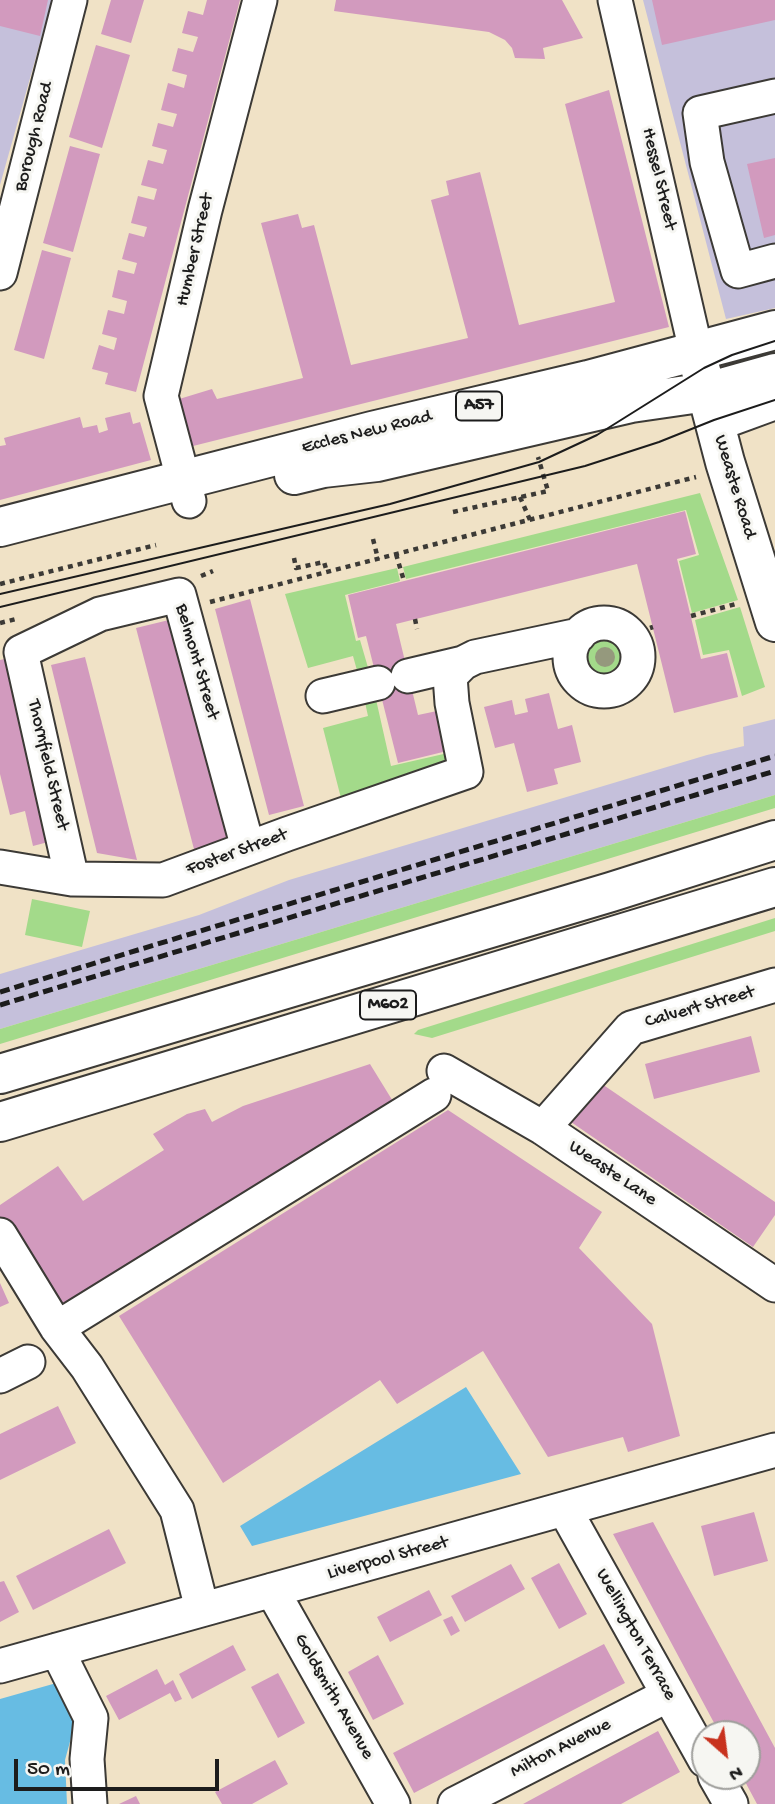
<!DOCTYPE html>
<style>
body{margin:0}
#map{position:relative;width:775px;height:1804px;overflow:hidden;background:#f0e2c6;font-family:"Gochi Hand",sans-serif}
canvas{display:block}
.north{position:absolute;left:691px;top:1720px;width:70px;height:70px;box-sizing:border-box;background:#f6f6f2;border:2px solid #9f9f9c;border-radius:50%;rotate:152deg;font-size:19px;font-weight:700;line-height:28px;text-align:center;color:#1c1c1c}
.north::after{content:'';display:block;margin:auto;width:24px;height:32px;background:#c8321e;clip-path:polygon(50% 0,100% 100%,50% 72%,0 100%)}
.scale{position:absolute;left:14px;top:1759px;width:205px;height:32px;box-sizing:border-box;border:4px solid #1c1c1c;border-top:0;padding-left:9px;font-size:21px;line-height:24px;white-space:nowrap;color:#1c1c1c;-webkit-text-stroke:5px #f6f6f2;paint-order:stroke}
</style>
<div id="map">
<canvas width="775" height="1804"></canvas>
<div class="north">N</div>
<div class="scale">50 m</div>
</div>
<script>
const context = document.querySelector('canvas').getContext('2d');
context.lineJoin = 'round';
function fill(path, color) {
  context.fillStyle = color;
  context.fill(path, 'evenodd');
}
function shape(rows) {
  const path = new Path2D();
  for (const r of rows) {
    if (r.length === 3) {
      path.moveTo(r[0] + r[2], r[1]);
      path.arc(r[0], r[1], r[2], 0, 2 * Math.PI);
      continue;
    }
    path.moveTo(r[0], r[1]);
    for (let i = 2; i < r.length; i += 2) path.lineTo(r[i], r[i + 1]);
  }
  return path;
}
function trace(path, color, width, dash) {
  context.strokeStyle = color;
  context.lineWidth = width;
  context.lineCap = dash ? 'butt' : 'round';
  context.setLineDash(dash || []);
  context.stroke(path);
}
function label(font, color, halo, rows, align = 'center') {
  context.font = font + ' "Gochi Hand",sans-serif';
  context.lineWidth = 6;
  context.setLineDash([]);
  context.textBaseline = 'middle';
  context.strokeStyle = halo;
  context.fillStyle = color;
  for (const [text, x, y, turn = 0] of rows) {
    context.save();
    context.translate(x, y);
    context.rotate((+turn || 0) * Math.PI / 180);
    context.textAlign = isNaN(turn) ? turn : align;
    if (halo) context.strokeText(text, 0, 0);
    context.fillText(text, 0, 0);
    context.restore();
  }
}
fill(shape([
 [0,0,52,0,0,185],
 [643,0,775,0,775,308,726,319],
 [775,719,775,795,0,1029,0,974,199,915,289,880,707,755,744,746,743,727]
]), '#c5c0db');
fill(shape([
 [700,493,738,600,692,613,679,561,699,555,686,510,406,579,403,567],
 [397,568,400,581,345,595,356,641,360,640,369,671,358,674,353,656,308,668,285,594],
 [740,607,765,687,742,696,729,650,703,655,695,620],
 [605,656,19],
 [375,695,391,766,448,753,452,769,343,806,323,728,368,716,364,698],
 [775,795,775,808,0,1044,0,1029],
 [32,899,90,911,82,947,25,935],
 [775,918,775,931,432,1038,414,1034,418,1030]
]), '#a3da8a');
fill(shape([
 [466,1387,521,1474,252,1546,240,1526],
 [60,1682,77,1716,65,1760,67,1804,0,1804,0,1699]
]), '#67bce3');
fill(shape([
 [0,0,48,0,40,36,0,26],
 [111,0,144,0,131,43,101,34],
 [207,0,240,0,136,392,105,384,108,373,92,369,99,345,114,350,117,338,102,334,108,310,124,314,127,301,112,297,118,270,134,274,137,263,122,259,129,233,144,237,147,227,131,223,138,196,154,200,157,189,141,185,148,160,163,164,167,150,152,146,158,123,173,127,177,114,161,110,168,83,184,88,187,75,172,71,178,48,193,52,198,37,182,33,188,11,203,15],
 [336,0,562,0,583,38,543,48,545,59,515,58,512,48,505,40,489,32,334,11],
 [652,0,775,0,775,20,662,45],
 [96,45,130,55,102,148,69,137],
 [609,90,669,327,189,447,176,400,212,389,217,399,303,378,261,223,298,214,302,228,314,225,351,365,468,338,431,200,449,195,446,181,480,172,519,325,615,302,565,104],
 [70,146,100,154,73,252,43,243],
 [775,158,775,235,764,238,747,164],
 [42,250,71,258,44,359,14,350],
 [130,412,133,424,140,422,151,460,0,500,0,446,6,445,4,438,80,417,83,428,97,425,99,433,108,430,105,418],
 [685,511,696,554,677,559,701,659,727,653,738,697,674,713,637,564,396,624,418,715,437,711,447,751,398,763,366,636,358,638,348,595],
 [250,599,304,806,269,815,215,609],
 [173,619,229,837,195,853,136,628],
 [85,657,137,860,97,853,51,665],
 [9,658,52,841,33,846,25,811,10,815,0,774,0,660],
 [549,693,558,729,572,725,581,762,554,769,558,784,527,792,514,743,495,748,484,707,512,700,515,715,528,712,525,699],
 [751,1036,760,1072,654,1099,645,1064],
 [370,1064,394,1103,57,1307,0,1222,0,1205,58,1166,83,1201,164,1150,153,1134,187,1114,205,1109,212,1122,243,1106],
 [599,1082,775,1202,775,1215,753,1247,571,1122],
 [448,1110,602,1212,579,1248,652,1324,680,1436,628,1452,623,1437,548,1457,483,1351,397,1404,380,1380,223,1483,119,1316],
 [0,1283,9,1303,0,1307],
 [58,1406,76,1443,0,1480,0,1434],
 [754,1512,768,1561,714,1576,701,1526],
 [653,1522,775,1748,775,1804,757,1804,742,1776,747,1776,747,1734,720,1734,613,1534],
 [109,1529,126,1563,33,1610,16,1576],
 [559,1563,587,1614,559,1629,531,1578],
 [511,1564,525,1589,465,1622,451,1596],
 [4,1581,19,1612,0,1622,0,1582],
 [429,1590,442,1615,390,1642,377,1617],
 [452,1616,460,1631,451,1636,443,1620],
 [604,1644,625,1683,414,1793,393,1753],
 [233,1645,246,1670,192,1699,179,1674],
 [378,1655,404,1704,373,1720,348,1672],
 [157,1669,165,1685,173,1680,182,1699,175,1702,170,1693,119,1720,106,1696],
 [278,1673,305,1723,278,1738,251,1687],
 [658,1731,680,1772,621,1804,523,1804],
 [275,1760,288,1784,252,1804,222,1804,215,1792],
 [136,1796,140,1804,119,1804]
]), '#d29abe');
const minor = shape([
 [615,0,696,351],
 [775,96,700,113,707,162,738,271,775,261],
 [0,273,70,0],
 [189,501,161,396,205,210,260,0],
 [604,657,34],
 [408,676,463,663],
 [323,696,378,683],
 [0,867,72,879,163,880,287,834,466,772,452,703,450,676,463,663,475,657,579,635],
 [72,879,21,652,100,614,179,595,248,848],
 [444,1071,543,1128,775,1285],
 [543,1128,631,1028,775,985],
 [0,1235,57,1328,87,1367,177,1510,202,1609],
 [57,1328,434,1095],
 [0,1376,28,1362],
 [565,1510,705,1760],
 [272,1590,393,1804],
 [57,1650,91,1718,87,1759,90,1804],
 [0,1666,775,1450],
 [715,1776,731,1804],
 [455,1804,668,1695]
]);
const major = shape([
 [700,367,725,462,775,622],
 [715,422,775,400],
 [294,475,323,468,377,462,631,403,707,392,775,373],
 [0,527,372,431,588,380,775,330]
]);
const highway = shape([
 [0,1074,611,892,775,840],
 [0,1122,775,887]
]);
trace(minor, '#3c3a36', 37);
trace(major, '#3c3a36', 42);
trace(highway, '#3c3a36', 42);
trace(shape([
 [520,497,530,520],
 [453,512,548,491,538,457],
 [373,539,378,559],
 [396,554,404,581],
 [294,558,296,568,324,562,327,572],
 [201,576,213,571],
 [0,584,156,545],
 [210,602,696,477],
 [691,616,736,604],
 [415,619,417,629],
 [0,623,16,619],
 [650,628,653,627]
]), '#3c3a36', 4.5, [5, 5]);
trace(minor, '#fff', 33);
trace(major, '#fff', 38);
trace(highway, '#fff', 38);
trace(shape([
 [0,594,390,504,539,462,597,435,704,368,732,355,775,341],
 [0,607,585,466,659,442,714,420,775,400]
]), '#1c1c1c', 2);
trace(shape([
 [0,992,775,756],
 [0,1005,775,771]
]), '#1c1c1c', 5, [10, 5]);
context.fillStyle = '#95997d';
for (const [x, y] of [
 [605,657]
]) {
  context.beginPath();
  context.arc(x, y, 10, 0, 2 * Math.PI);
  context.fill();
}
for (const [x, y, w] of [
 [479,406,46],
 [388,1005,56]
]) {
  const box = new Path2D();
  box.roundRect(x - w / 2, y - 14.5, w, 29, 5);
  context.fillStyle = '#f6f6f2';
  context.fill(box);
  trace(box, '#1c1c1c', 2);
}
label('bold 18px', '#1c1c1c', null, [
 ["A57",479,406],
 ["M602",388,1005]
]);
label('19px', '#1c1c1c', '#f6f6f2', [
 ["Borough Road",35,137,-76],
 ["Hessel Street",658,179,77],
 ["Humber Street",196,250,-77],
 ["Eccles New Road",367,433,-14],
 ["Weaste Road",734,487,73],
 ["Belmont Street",196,662,74],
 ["Thornfield Street",47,765,77],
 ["Foster Street",237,853,-20],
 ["Calvert Street",700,1008,-16],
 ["Weaste Lane",612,1174,34],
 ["Liverpool Street",388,1559,-15],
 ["Wellington Terrace",635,1635,61],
 ["Goldsmith Avenue",333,1697,60],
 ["Milton Avenue",561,1749,-27]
]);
</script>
